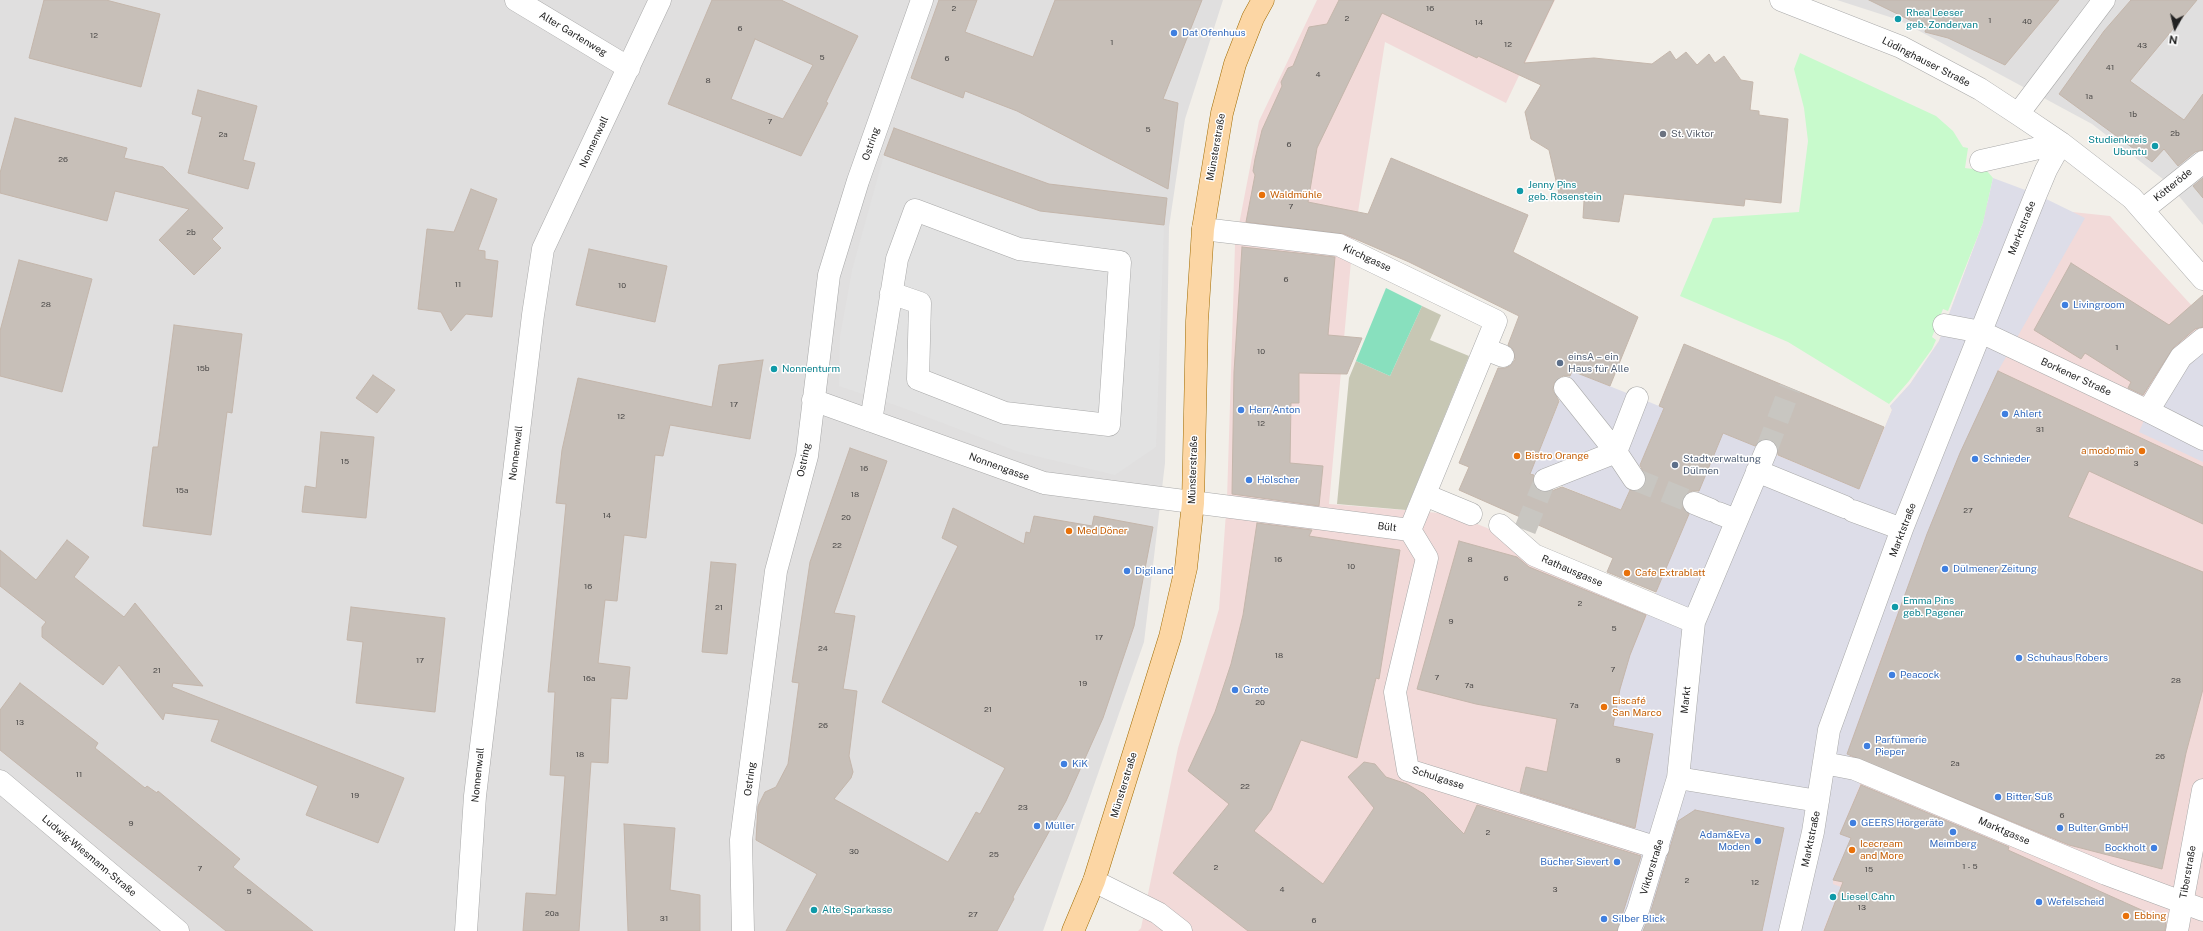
<!DOCTYPE html>
<meta charset="utf-8">
<style>
body{margin:0}
#map{position:relative;width:2203px;height:931px;overflow:hidden;background:#f2efe9;font-family:"Public Sans",sans-serif}
canvas{display:block}
.north{position:absolute;left:2155px;top:8px;width:40px;height:40px;-webkit-text-stroke:3px #fff;paint-order:stroke;rotate:188deg;font-size:11px;font-weight:700;line-height:16px;text-align:center;color:#222}
.north::after{content:'';display:block;margin:auto;width:14px;height:18px;background:#222;clip-path:polygon(50% 0,100% 100%,50% 72%,0 100%)}
</style>
<div id="map">
<canvas width="2203" height="931"></canvas>
<div class="north">N</div>
</div>
<script>
const context = document.querySelector('canvas').getContext('2d');
context.lineJoin = 'round';
function fill(path, color) {
  context.fillStyle = color;
  context.fill(path, 'evenodd');
}
function shape(rows) {
  const path = new Path2D();
  for (const r of rows) {
    path.moveTo(r[0], r[1]);
    for (let i = 2; i < r.length; i += 2) path.lineTo(r[i], r[i + 1]);
  }
  return path;
}
function trace(path, color, width, dash) {
  context.strokeStyle = color;
  context.lineWidth = width;
  context.lineCap = dash ? 'butt' : 'round';
  context.setLineDash(dash || []);
  context.stroke(path);
}
function label(font, color, halo, rows, align = 'center') {
  context.font = font + ' "Public Sans",sans-serif';
  context.lineWidth = 3;
  context.setLineDash([]);
  context.textBaseline = 'middle';
  context.strokeStyle = halo;
  context.fillStyle = color;
  for (const [text, x, y, turn = 0] of rows) {
    context.save();
    context.translate(x, y);
    context.rotate((+turn || 0) * Math.PI / 180);
    context.textAlign = isNaN(turn) ? turn : align;
    if (halo) context.strokeText(text, 0, 0);
    context.fillText(text, 0, 0);
    context.restore();
  }
}
fill(shape([
 [0,0,1223,0,1185,119,1169,227,1165,463,1144,642,1043,931,0,931],
 [1837,0,2203,0,2203,225,2168,183,2092,124,1899,20]
]), '#e0dfdf');
fill(shape([
 [1317,0,1555,0,1506,103,1385,42,1352,250,1329,504,1452,514,1655,595,1723,433,1859,489,1892,410,1890,406,1910,384,1939,341,1983,223,1987,203,2110,216,2203,318,2203,931,1138,931,1141,928,1178,748,1219,609,1227,499,1235,245,1259,121]
]), '#f2dad9');
fill(shape([
 [1422,306,1441,315,1430,340,1469,356,1406,510,1337,504,1349,378,1356,361,1390,376]
]), '#c7c7b4');
fill(shape([
 [1800,53,1936,116,1953,131,1963,147,1968,148,1965,168,1987,171,1993,178,1983,223,1948,311,1943,309,1938,322,1932,337,1936,340,1932,349,1909,381,1889,404,1788,342,1680,296,1713,218,1799,212,1808,141,1804,108,1794,69]
]), '#c8facc');
fill(shape([
 [1386,288,1422,306,1390,376,1356,361]
]), '#88e0be');
fill(shape([
 [884,155,1040,211,1164,225,1156,447,1115,475,1019,452,898,406,839,386,840,336,852,270]
]), '#e2e2e2');
fill(shape([
 [1993,178,2036,194,2085,218,1998,371,1953,470,1889,636,1848,751,1860,785,1840,834,1851,838,1833,880,1833,884,1841,887,1823,931,1762,931,1784,828,1720,816,1649,931,1612,931,1624,905,1641,853,1635,831,1653,734,1613,726,1620,689,1630,655,1723,433,1859,489,1892,410,1890,406,1910,384,1939,341,1983,223],
 [2203,339,2203,462,2139,432,2148,411],
 [1572,371,1664,408,1621,510,1530,473]
]), '#dddde8');
const building = shape([
 [44,0,106,0,160,14,141,87,29,58,44,0],
 [712,0,781,0,858,36,826,102,828,103,801,156,668,104,712,0],
 [755,39,813,65,783,119,731,99,755,39],
 [939,0,977,0,965,32,1033,57,1055,0,1202,0,1163,99,1178,103,1168,189,1017,111,965,91,963,98,911,78,939,0],
 [1339,0,1554,0,1524,63,1594,58,1652,64,1670,51,1676,60,1686,52,1697,65,1709,54,1715,63,1724,56,1741,80,1753,82,1750,110,1759,111,1759,115,1788,119,1781,203,1745,199,1744,206,1624,194,1619,222,1583,218,1584,201,1560,198,1549,150,1531,139,1525,112,1541,85,1478,56,1477,58,1382,13,1317,148,1308,202,1368,214,1391,158,1528,215,1513,252,1638,317,1610,386,1572,371,1570,376,1563,376,1554,383,1553,390,1559,401,1530,474,1534,475,1533,484,1538,490,1549,492,1562,487,1621,510,1630,490,1641,490,1645,484,1646,478,1640,465,1664,408,1659,406,1684,344,1884,427,1859,489,1778,455,1776,444,1770,439,1759,441,1755,446,1723,433,1699,491,1692,491,1683,498,1682,505,1689,514,1656,592,1607,572,1613,558,1459,490,1469,467,1459,463,1498,368,1505,368,1510,366,1515,360,1513,349,1508,345,1519,316,1409,262,1344,234,1246,222,1255,175,1253,171,1255,159,1262,130,1282,86,1281,82,1288,68,1293,66,1309,27,1327,24,1339,0],
 [1869,0,2059,0,2005,65,1948,38,1925,32,1926,28,1869,0],
 [2131,0,2197,0,2130,81,2184,120,2203,94,2203,150,2195,152,2178,166,2164,149,2152,162,2059,94,2104,31,2131,0],
 [198,90,257,106,243,160,255,163,248,189,188,173,202,117,192,114,198,90],
 [15,118,127,148,124,158,163,167,223,228,212,239,221,248,194,275,159,240,189,209,115,191,107,221,0,193,0,173,15,118],
 [894,128,1049,184,1167,198,1164,225,1040,211,884,155,894,128],
 [2203,178,2203,198,2193,186,2203,178],
 [471,189,497,199,478,250,485,251,485,259,498,261,492,317,466,314,451,331,441,312,418,309,427,229,454,232,471,189],
 [1242,247,1335,257,1328,335,1362,338,1347,374,1299,373,1299,403,1291,403,1290,463,1323,466,1319,506,1232,494,1234,372,1242,247],
 [589,249,667,266,655,322,576,305,589,249],
 [19,260,92,279,62,392,0,376,0,331,19,260],
 [2071,263,2169,325,2203,295,2203,327,2195,329,2173,348,2143,395,2128,388,2131,382,2085,353,2081,359,2034,330,2071,263],
 [174,325,242,334,232,413,227,412,211,535,143,526,153,447,158,447,174,325],
 [763,360,750,439,670,425,663,456,655,455,646,538,624,535,617,601,605,600,598,663,630,667,627,699,611,698,608,763,591,762,579,931,523,931,526,893,556,895,565,776,550,775,555,692,548,692,566,504,556,503,562,450,578,378,712,407,719,365,763,360],
 [1998,371,2203,467,2203,524,2089,471,2068,517,2203,572,2203,689,2186,753,2162,869,2069,845,1847,754,1927,534,1960,453,1998,371],
 [373,375,395,390,377,413,356,398,373,375],
 [321,432,374,437,366,518,302,512,305,486,316,488,321,432],
 [850,448,887,461,834,613,855,616,843,689,857,691,849,756,853,772,851,778,834,799,948,862,976,812,980,814,1005,768,882,702,958,546,942,538,953,508,1024,544,1026,532,1030,533,1034,516,1092,526,1094,516,1153,527,1134,626,1103,718,1066,801,1013,897,1014,899,997,931,786,931,817,874,756,840,758,806,765,792,776,787,788,764,799,683,792,682,810,562,850,448],
 [1257,523,1312,530,1309,536,1400,550,1379,679,1376,678,1357,758,1301,740,1271,810,1254,831,1323,884,1374,808,1348,777,1364,762,1375,764,1386,777,1407,784,1424,794,1464,834,1477,805,1641,856,1617,931,1248,931,1173,873,1229,804,1188,771,1215,712,1231,664,1243,615,1257,523],
 [67,540,89,557,74,577,124,617,135,603,203,686,173,683,172,687,404,778,378,843,306,815,318,786,211,741,219,720,165,713,163,720,119,665,103,685,42,637,42,627,46,622,0,586,0,550,36,580,67,540],
 [1459,541,1517,557,1529,567,1646,615,1630,655,1620,689,1613,726,1653,734,1635,828,1520,792,1526,767,1547,772,1557,719,1476,704,1417,689,1459,541],
 [711,562,736,564,727,654,702,652,711,562],
 [351,607,445,618,435,712,356,703,363,642,347,640,351,607],
 [20,683,98,743,95,748,145,788,147,786,157,793,158,791,240,859,233,867,313,931,226,931,0,750,0,710,20,683],
 [1861,785,2009,847,2008,850,2166,921,2165,931,1824,931,1843,882,1833,880,1851,838,1840,834,1861,785],
 [1695,810,1784,828,1762,931,1643,931,1650,914,1678,821,1695,810],
 [624,824,675,828,670,890,700,895,700,931,628,931,624,824]
]);
fill(building, '#c7bfb8');
trace(building, '#c4b6ab', 1);
trace(shape([
 [1766,451,1790,388],
 [1634,479,1694,503],
 [1525,530,1545,480]
]), '#c8c6c1', 22, [22, 11]);
const minor = shape([
 [516,0,629,68],
 [1781,0,1901,47,1980,89,2018,114,2061,143,2132,198,2203,279],
 [2018,114,2104,0],
 [1981,161,2061,143],
 [2144,209,2203,162],
 [1203,229,1339,245,1496,321,1410,530],
 [1944,325,1981,332,2148,411,2203,439],
 [1485,349,1503,356],
 [1565,388,1616,452,1634,479],
 [813,400,1044,483,1410,530],
 [2148,411,2181,357,2203,339],
 [871,421,897,259,915,210,1019,249,1120,262,1109,425,1005,413,918,379,920,303,891,293],
 [1757,471,1845,507],
 [1545,480,1616,452,1637,398],
 [1425,495,1471,514],
 [1694,503,1711,510],
 [1853,511,1902,529],
 [1718,513,1736,520],
 [1500,525,1534,555,1694,622],
 [1410,530,1427,558,1395,692,1408,770,1658,848],
 [1824,763,1855,769,2106,874,2203,910],
 [1678,778,1694,622,1766,451],
 [0,781,178,931],
 [1094,881,1158,913,1181,931],
 [466,931,475,796,533,315,543,249,660,0],
 [743,931,741,840,776,571,807,456,829,275,858,181,922,0],
 [1629,931,1638,910,1678,778,1818,801],
 [1790,931,1813,832,1829,730,1902,529,1941,431,2036,194,2046,170,2061,143],
 [2177,931,2203,790]
]);
const major = shape([
 [1073,931,1094,881,1170,637,1186,568,1193,503,1197,321,1203,229,1222,113,1235,64,1253,18,1263,0]
]);
trace(minor, '#a9a9a9', 23);
trace(major, '#a06b00', 23);
trace(minor, '#fff', 22);
trace(major, '#fcd6a4', 22);
for (const [x, y, r, color] of [
 [1898,19,4,"#0f9aa8"],
 [1174,33,4,"#3f7fe0"],
 [1663,134,4,"#6b7280"],
 [2155,146,4,"#0f9aa8"],
 [1520,191,4,"#0f9aa8"],
 [1262,195,4,"#e8710a"],
 [2065,305,4,"#3f7fe0"],
 [1560,363,4,"#5c6f8a"],
 [774,369,4,"#0f9aa8"],
 [1241,410,4,"#3f7fe0"],
 [2005,414,4,"#3f7fe0"],
 [2142,451,4,"#e8710a"],
 [1517,456,4,"#e8710a"],
 [1975,459,4,"#3f7fe0"],
 [1675,465,4,"#5c6f8a"],
 [1249,480,4,"#3f7fe0"],
 [1069,531,4,"#e8710a"],
 [1945,569,4,"#3f7fe0"],
 [1127,571,4,"#3f7fe0"],
 [1627,573,4,"#e8710a"],
 [1895,607,4,"#0f9aa8"],
 [2019,658,4,"#3f7fe0"],
 [1892,675,4,"#3f7fe0"],
 [1235,690,4,"#3f7fe0"],
 [1604,707,4,"#e8710a"],
 [1867,746,4,"#3f7fe0"],
 [1064,764,4,"#3f7fe0"],
 [1998,797,4,"#3f7fe0"],
 [1853,823,4,"#3f7fe0"],
 [1037,826,4,"#3f7fe0"],
 [2060,828,4,"#3f7fe0"],
 [1953,832,4,"#3f7fe0"],
 [1758,841,4,"#3f7fe0"],
 [2154,848,4,"#3f7fe0"],
 [1852,850,4,"#e8710a"],
 [1617,862,4,"#3f7fe0"],
 [1833,897,4,"#0f9aa8"],
 [2039,902,4,"#3f7fe0"],
 [814,910,4,"#0f9aa8"],
 [2126,916,4,"#e8710a"],
 [1604,919,4,"#3f7fe0"]
]) {
  const dot = new Path2D();
  dot.arc(x, y, r, 0, 2 * Math.PI);
  context.fillStyle = color;
  context.fill(dot);
  trace(dot, '#fff', 1.5);
}
label('8px', '#4b4948', null, [
 ["2",954,9],
 ["16",1430,9],
 ["2",1347,19],
 ["1",1990,21],
 ["40",2027,22],
 ["14",1479,23],
 ["6",740,29],
 ["12",94,36],
 ["1",1112,43],
 ["12",1508,45],
 ["43",2142,46],
 ["5",822,58],
 ["6",947,59],
 ["41",2110,68],
 ["4",1318,75],
 ["8",708,81],
 ["1a",2089,97],
 ["1b",2133,115],
 ["7",770,122],
 ["5",1148,130],
 ["2b",2175,134],
 ["2a",223,135],
 ["6",1289,145],
 ["26",63,160],
 ["7",1291,207],
 ["2b",191,233],
 ["6",1286,280],
 ["11",458,285],
 ["10",622,286],
 ["28",46,305],
 ["1",2117,348],
 ["10",1261,352],
 ["15b",203,369],
 ["17",734,405],
 ["12",621,417],
 ["12",1261,424],
 ["31",2040,430],
 ["15",345,462],
 ["3",2136,464],
 ["16",864,469],
 ["15a",182,491],
 ["18",855,495],
 ["27",1968,511],
 ["14",607,516],
 ["20",846,518],
 ["22",837,546],
 ["16",1278,560],
 ["8",1470,560],
 ["10",1351,567],
 ["6",1506,579],
 ["16",588,587],
 ["2",1580,604],
 ["21",719,608],
 ["9",1451,622],
 ["5",1614,629],
 ["17",1099,638],
 ["24",823,649],
 ["18",1279,656],
 ["17",420,661],
 ["7",1613,670],
 ["21",157,671],
 ["7",1437,678],
 ["16a",589,679],
 ["28",2176,681],
 ["19",1083,684],
 ["7a",1469,686],
 ["20",1260,703],
 ["7a",1574,706],
 ["21",988,710],
 ["13",20,723],
 ["26",823,726],
 ["18",580,755],
 ["26",2160,757],
 ["9",1618,761],
 ["2a",1955,764],
 ["11",79,775],
 ["22",1245,787],
 ["19",355,796],
 ["23",1023,808],
 ["6",2062,816],
 ["9",131,824],
 ["2",1488,833],
 ["30",854,852],
 ["25",994,855],
 ["1 - 5",1970,867],
 ["2",1216,868],
 ["7",200,869],
 ["15",1869,870],
 ["2",1687,881],
 ["12",1755,883],
 ["4",1282,890],
 ["3",1555,890],
 ["5",249,892],
 ["13",1862,908],
 ["20a",552,914],
 ["27",973,915],
 ["31",664,919],
 ["6",1314,921]
]);
label('10px', '#0d838f', '#fff', [
 ["Rhea Leeser",1906,13],
 ["geb. Zondervan",1906,25],
 ["Studienkreis",2147,140,"right"],
 ["Ubuntu",2147,152,"right"],
 ["Jenny Pins",1528,185],
 ["geb. Rosenstein",1528,197],
 ["Nonnenturm",782,369],
 ["Emma Pins",1903,601],
 ["geb. Pagener",1903,613],
 ["Liesel Cahn",1841,897],
 ["Alte Sparkasse",822,910]
], 'left');
label('10px', '#366cbe', '#fff', [
 ["Dat Ofenhuus",1182,33],
 ["Livingroom",2073,305],
 ["Herr Anton",1249,410],
 ["Ahlert",2013,414],
 ["Schnieder",1983,459],
 ["Hölscher",1257,480],
 ["Dülmener Zeitung",1953,569],
 ["Digiland",1135,571],
 ["Schuhaus Robers",2027,658],
 ["Peacock",1900,675],
 ["Grote",1243,690],
 ["Parfümerie",1875,740],
 ["Pieper",1875,752],
 ["KiK",1072,764],
 ["Bitter Süß",2006,797],
 ["GEERS Hörgeräte",1861,823],
 ["Müller",1045,826],
 ["Bulter GmbH",2068,828],
 ["Adam&Eva",1750,835,"right"],
 ["Moden",1750,847,"right"],
 ["Meimberg",1953,844,"center"],
 ["Bockholt",2146,848,"right"],
 ["Bücher Sievert",1609,862,"right"],
 ["Wefelscheid",2047,902],
 ["Silber Blick",1612,919]
], 'left');
label('10px', '#222', '#fff', [
 ["Alter Gartenweg",573,34,31],
 ["Lüdinghauser Straße",1926,62,27],
 ["Nonnenwall",594,142,-65],
 ["Ostring",871,144,-71],
 ["Münsterstraße",1216,147,-80],
 ["Kötteröde",2173,185,-39],
 ["Marktstraße",2022,228,-68],
 ["Kirchgasse",1367,258,25],
 ["Borkener Straße",2076,377,25],
 ["Nonnenwall",516,453,-83],
 ["Ostring",804,460,-78],
 ["Nonnengasse",999,467,20],
 ["Münsterstraße",1193,470,-88],
 ["Bült",1387,527,7],
 ["Marktstraße",1903,530,-69],
 ["Rathausgasse",1572,571,23],
 ["Markt",1686,700,-84],
 ["Nonnenwall",478,775,-84],
 ["Schulgasse",1438,778,18],
 ["Ostring",750,779,-82],
 ["Münsterstraße",1124,785,-73],
 ["Marktgasse",2004,831,23],
 ["Marktstraße",1811,839,-78],
 ["Ludwig-Wiesmann-Straße",89,856,40],
 ["Viktorstraße",1652,867,-73],
 ["Tiberstraße",2188,872,-80]
]);
label('10px', '#5b616d', '#fff', [
 ["St. Viktor",1671,134]
], 'left');
label('10px', '#c56008', '#fff', [
 ["Waldmühle",1270,195],
 ["a modo mio",2134,451,"right"],
 ["Bistro Orange",1525,456],
 ["Med Döner",1077,531],
 ["Cafe Extrablatt",1635,573],
 ["Eiscafé",1612,701],
 ["San Marco",1612,713],
 ["Icecream",1860,844],
 ["and More",1860,856],
 ["Ebbing",2134,916]
], 'left');
label('10px', '#4e5e75', '#fff', [
 ["einsA – ein",1568,357],
 ["Haus für Alle",1568,369],
 ["Stadtverwaltung",1683,459],
 ["Dülmen",1683,471]
], 'left');
</script>
